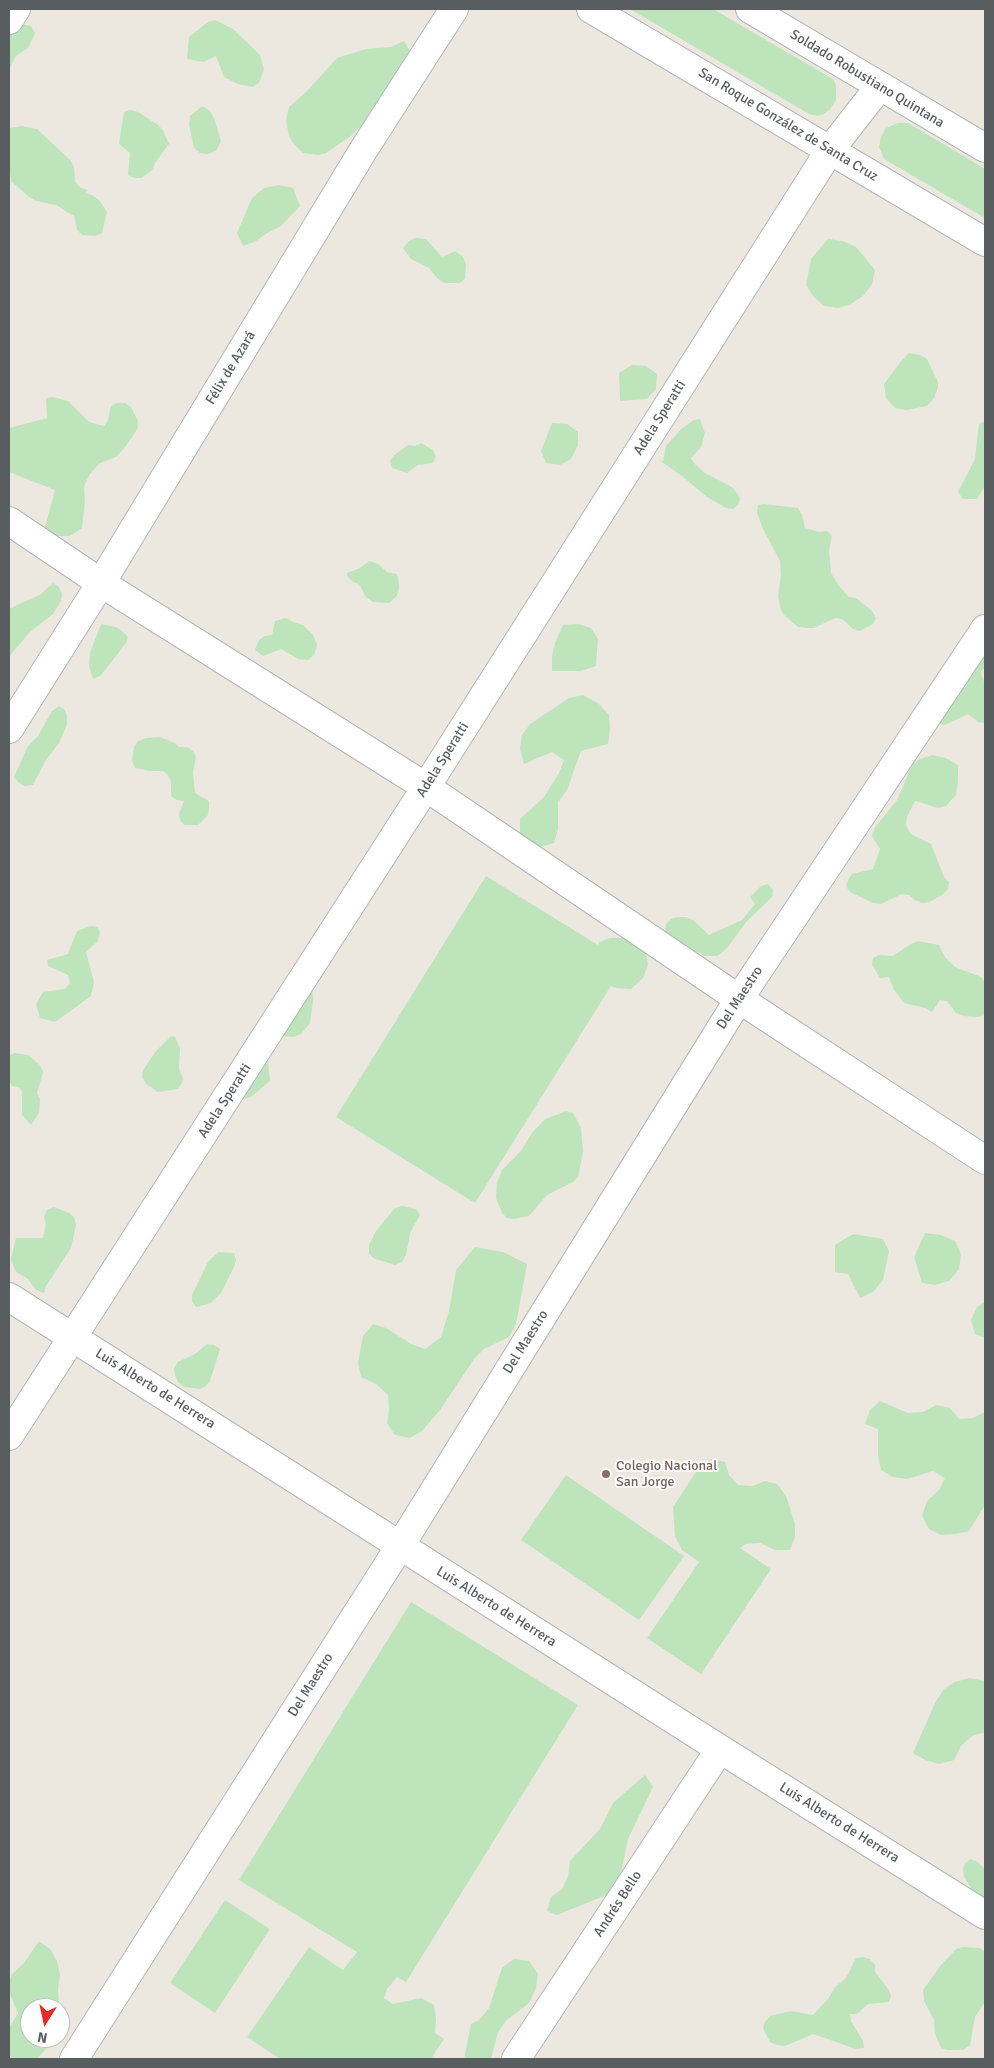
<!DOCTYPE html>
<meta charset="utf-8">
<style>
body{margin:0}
#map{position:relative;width:994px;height:2068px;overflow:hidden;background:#ece8df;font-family:Signika,sans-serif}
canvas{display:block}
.frame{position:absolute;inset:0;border:10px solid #585d60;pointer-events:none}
.north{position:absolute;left:20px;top:1998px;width:50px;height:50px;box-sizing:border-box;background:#fff;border:1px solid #bcbebf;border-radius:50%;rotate:190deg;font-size:14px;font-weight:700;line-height:20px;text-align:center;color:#585d60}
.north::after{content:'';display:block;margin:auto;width:18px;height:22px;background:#e72a2a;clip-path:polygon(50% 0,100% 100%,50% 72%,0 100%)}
</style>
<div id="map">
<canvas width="994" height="2068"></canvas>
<div class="frame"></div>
<div class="north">N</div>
</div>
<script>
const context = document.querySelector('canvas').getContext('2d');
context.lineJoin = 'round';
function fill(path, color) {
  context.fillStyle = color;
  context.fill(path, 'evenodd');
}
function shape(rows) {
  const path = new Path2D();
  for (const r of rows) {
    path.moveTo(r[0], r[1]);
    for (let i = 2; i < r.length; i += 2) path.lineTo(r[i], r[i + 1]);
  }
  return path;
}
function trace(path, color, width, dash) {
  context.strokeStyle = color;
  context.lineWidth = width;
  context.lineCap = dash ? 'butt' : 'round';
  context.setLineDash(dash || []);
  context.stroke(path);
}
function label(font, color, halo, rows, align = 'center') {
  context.font = font + ' Signika,sans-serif';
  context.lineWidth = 4;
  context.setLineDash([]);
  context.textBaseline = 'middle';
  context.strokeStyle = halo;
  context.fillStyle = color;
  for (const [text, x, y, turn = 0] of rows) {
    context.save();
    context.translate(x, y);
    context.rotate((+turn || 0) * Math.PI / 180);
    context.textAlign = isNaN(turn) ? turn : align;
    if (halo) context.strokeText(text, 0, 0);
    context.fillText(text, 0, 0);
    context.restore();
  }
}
fill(shape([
 [630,9,713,9,833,79,836,85,836,100,830,109,824,114,817,116,809,114],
 [215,20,233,29,260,55,264,69,259,83,253,87,238,84,224,77,216,56,203,62,187,59,189,37,208,22],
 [17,23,31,26,35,33,28,48,16,56,9,69,9,24],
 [404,41,411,53,363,124,351,136,326,153,318,155,303,153,293,143,289,136,286,120,289,107,307,91,337,58,366,49,391,47],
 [201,107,204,107,210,111,214,118,221,141,216,151,208,154,200,153,194,148,189,124,190,116],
 [130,110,138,112,158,125,163,130,169,144,155,163,152,170,142,178,134,178,128,175,130,153,119,144,124,112],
 [898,123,908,123,985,169,985,218,884,159,879,147,881,137,886,128],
 [22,126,37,129,70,160,74,167,75,182,81,188,88,190,85,193,92,195,99,200,107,212,102,233,95,236,82,235,77,230,74,216,56,205,36,201,29,197,12,182,9,169,9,128],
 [279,185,293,188,300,206,281,226,267,233,256,241,243,246,237,233,252,198,264,188],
 [415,238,426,239,442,257,455,251,463,257,466,264,465,279,460,283,444,283,438,279,429,268,411,259,403,248,409,241],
 [828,239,843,241,856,247,875,270,872,284,863,296,851,304,838,308,824,306,813,296,806,285,811,259],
 [909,353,920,355,927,359,938,382,938,387,934,398,927,406,907,410,895,408,886,398,884,384,902,360],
 [632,365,646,366,657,374,656,389,647,399,620,401,619,373],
 [53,397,68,401,89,422,104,426,108,420,111,406,117,403,125,403,131,407,138,421,138,428,126,446,116,457,100,463,90,474,84,486,85,501,82,528,70,536,57,536,44,531,55,490,9,472,9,428,47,418,46,398],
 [700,419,705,433,701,447,691,458,695,464,705,473,732,487,736,492,740,498,739,504,733,509,726,508,707,497,682,476,659,460,663,461,666,446,681,429,694,420],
 [985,421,985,486,977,499,963,499,958,492,975,459,979,424],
 [552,423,567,424,578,432,578,445,571,459,560,465,546,463,541,451],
 [421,443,433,450,436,456,433,463,418,465,407,473,392,468,390,461,393,456,408,445,415,446],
 [764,504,798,508,802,515,805,528,819,532,827,531,832,536,829,550,831,573,839,586,849,597,856,598,872,611,876,618,873,624,860,631,853,629,842,619,835,618,814,628,806,628,798,627,785,616,781,610,778,596,781,575,780,561,762,527,757,512,758,505],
 [369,561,378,564,387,572,396,574,398,577,399,588,397,596,389,603,373,602,366,597,359,584,353,582,347,576,347,573,360,568],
 [53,583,59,587,62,594,61,601,53,614,29,633,9,657,9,609,41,594],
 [286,618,293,622,303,625,313,635,317,645,314,655,308,660,298,659,281,649,263,656,255,650,259,640,265,636,272,635,275,621],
 [101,624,116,627,122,631,128,637,126,643,109,665,100,676,93,679,89,666,90,653],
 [578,624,591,628,598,639,596,666,581,671,552,671,552,656,555,643,563,625],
 [983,645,985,668,981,671,981,674,985,684,985,723,978,722,968,714,945,725,935,723],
 [583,695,599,704,609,715,610,729,608,744,581,751,567,790,558,802,558,829,554,843,540,847,526,845,520,833,520,819,544,797,559,773,564,760,552,752,524,764,520,749,522,735,530,724,569,698],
 [59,706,65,710,67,716,67,724,59,743,46,760,33,785,25,786,19,783,14,777,28,746,38,736,52,711],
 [160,737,175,743,179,747,187,747,193,751,196,758,193,772,195,793,209,801,209,808,208,815,198,825,184,825,180,820,179,814,184,801,177,800,171,796,171,781,168,775,163,771,149,771,135,768,132,761,134,747,138,741,146,738],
 [932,755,946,758,958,765,958,781,956,795,946,806,938,808,915,801,907,817,906,825,911,834,931,844,944,877,949,882,948,889,942,895,929,902,922,903,915,900,909,895,902,894,881,904,873,903,852,893,846,887,848,880,852,874,873,869,880,849,872,836,874,829,897,800,912,765,918,760],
 [486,876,598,945,599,942,610,938,624,938,646,952,648,965,643,978,631,989,616,988,611,986,475,1203,336,1117],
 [768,884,773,890,772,897,746,922,728,947,718,956,704,956,699,952,685,955,664,945,666,924,671,919,678,917,686,917,693,920,709,935,742,920,755,904,750,897,761,886],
 [91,926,98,927,100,933,97,942,86,952,94,982,91,996,55,1022,40,1018,36,1004,43,992,65,989,70,983,68,975,48,966,47,960,68,954,77,931],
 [918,941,939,945,945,957,955,967,981,977,985,982,985,1015,978,1017,964,1016,956,1013,947,1001,940,1000,932,1012,925,1008,904,1003,894,990,889,977,880,978,872,965,873,958,879,955,893,956,911,944],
 [312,987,313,1001,310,1023,301,1034,294,1037,272,1035],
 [171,1036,175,1037,180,1048,179,1069,183,1079,182,1083,178,1089,158,1092,146,1084,142,1077,143,1070,156,1051],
 [14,1053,28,1055,40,1065,43,1072,37,1093,40,1099,39,1113,31,1125,22,1115,22,1092,19,1087,12,1086,9,1080,9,1056],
 [263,1054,268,1060,270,1081,251,1097,244,1099,231,1098],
 [566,1111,573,1113,581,1128,583,1152,578,1177,573,1182,547,1195,529,1216,514,1219,507,1218,502,1213,496,1198,497,1183,502,1170,520,1152,532,1133,545,1119],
 [402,1206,416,1209,420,1215,410,1233,406,1255,402,1262,395,1265,373,1258,369,1253,369,1245,376,1231,395,1208],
 [54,1207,69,1213,74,1217,76,1225,71,1248,46,1286,44,1293,36,1290,28,1279,16,1272,11,1259,16,1238,43,1238,46,1224,44,1217,47,1210],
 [925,1233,941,1235,955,1241,961,1254,959,1269,949,1281,935,1285,922,1283,914,1257],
 [853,1234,883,1239,889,1251,883,1280,873,1292,860,1298,848,1274,835,1272,835,1245],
 [475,1247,503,1252,527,1264,516,1324,509,1337,484,1349,474,1359,440,1410,422,1431,410,1438,395,1435,387,1423,389,1410,388,1395,376,1384,361,1377,358,1363,363,1336,373,1324,386,1328,411,1344,425,1349,441,1337,449,1311,456,1270],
 [218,1252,234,1253,236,1260,234,1267,221,1293,211,1303,196,1307,192,1301,192,1295,208,1262],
 [985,1302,985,1338,975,1334,971,1320,977,1307],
 [207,1344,214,1345,220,1349,210,1381,206,1386,200,1389,184,1387,178,1382,175,1375,174,1368,178,1362,195,1354],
 [880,1401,908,1413,923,1412,936,1405,950,1408,959,1419,973,1418,985,1412,985,1505,969,1531,956,1534,941,1535,929,1529,922,1516,927,1501,939,1490,945,1478,933,1471,907,1479,893,1477,881,1470,878,1456,878,1429,865,1424,870,1410],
 [711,1459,725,1462,729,1475,738,1485,752,1486,765,1481,777,1484,786,1496,795,1524,795,1537,790,1550,775,1550,760,1543,746,1544,740,1548,771,1569,701,1674,647,1638,699,1562,682,1550,675,1536,673,1507,696,1472],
 [566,1475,684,1556,639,1620,521,1540],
 [411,1602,578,1705,406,1982,397,1977,387,1989,384,1998,393,2004,421,1998,434,2005,436,2019,435,2033,444,2039,431,2059,280,2059,247,2037,309,1947,343,1970,357,1952,239,1880],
 [969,1678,985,1681,985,1732,972,1736,961,1746,954,1760,939,1764,925,1760,913,1753,936,1701,944,1689,955,1682],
 [645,1775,653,1787,628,1839,619,1882,609,1894,557,1915,547,1911,551,1897,562,1889,568,1876,570,1861,600,1829,613,1803],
 [971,1859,978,1862,985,1869,985,1902,975,1895,964,1877,963,1869,965,1863],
 [225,1900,270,1929,215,2013,170,1983],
 [39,1941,50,1949,57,1961,60,1975,58,1989,59,2008,30,2008,30,2038,52,2038,49,2045,37,2059,9,2059,9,2028,18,2013,9,1992,9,1982,12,1974,24,1963],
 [963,1947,980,1948,985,1952,985,2002,975,2017,970,2045,963,2050,948,2050,941,2048,935,2034,934,2020,924,2001,923,1990,941,1965,956,1949],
 [863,1957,870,1959,875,1965,875,1972,889,1990,891,1996,889,2002,868,2004,857,2014,850,2014,851,2021,863,2041,864,2048,856,2049,813,2034,785,2046,777,2045,770,2042,763,2028,765,2022,770,2016,791,2011,813,2015,828,1999,835,1987,846,1978,856,1958],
 [514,1959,529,1961,538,1974,536,1988,529,2003,506,2021,498,2032,491,2059,464,2059,471,2024,479,2020,489,2008,502,1968]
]), '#bee4bb');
const minor = shape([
 [9,20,16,9],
 [9,521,101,583,426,787,739,999,985,1160],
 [9,729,101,583,364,149,454,9],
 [9,1297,720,1749,985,1915],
 [9,1436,426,787,830,150,880,86],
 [74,2059,400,1546,739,999,985,629],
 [516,2059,720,1749]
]);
const tertiary = shape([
 [591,9,985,242],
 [750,9,985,148]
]);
trace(minor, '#b2b6ba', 30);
trace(tertiary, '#b2b6ba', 30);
trace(minor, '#fff', 28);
trace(tertiary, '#fff', 28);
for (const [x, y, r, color] of [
 [606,1474,5,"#8d6e63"]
]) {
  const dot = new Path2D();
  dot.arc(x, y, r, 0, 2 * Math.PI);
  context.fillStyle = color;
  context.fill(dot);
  trace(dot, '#fff', 2);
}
label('14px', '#585d60', '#fff', [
 ["Soldado Robustiano Quintana",867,79,31],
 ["San Roque González de Santa Cruz",788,125,31],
 ["Félix de Azará",231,368,-59],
 ["Adela Speratti",660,418,-58],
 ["Adela Speratti",443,760,-58],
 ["Del Maestro",740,998,-57],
 ["Adela Speratti",225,1101,-57],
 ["Del Maestro",526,1342,-58],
 ["Luis Alberto de Herrera",155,1389,32],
 ["Luis Alberto de Herrera",496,1607,32],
 ["Del Maestro",311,1685,-58],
 ["Luis Alberto de Herrera",839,1823,32],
 ["Andrés Bello",618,1904,-57]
]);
label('14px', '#785e54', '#fff', [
 ["Colegio Nacional",616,1466],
 ["San Jorge",616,1482]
], 'left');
</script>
